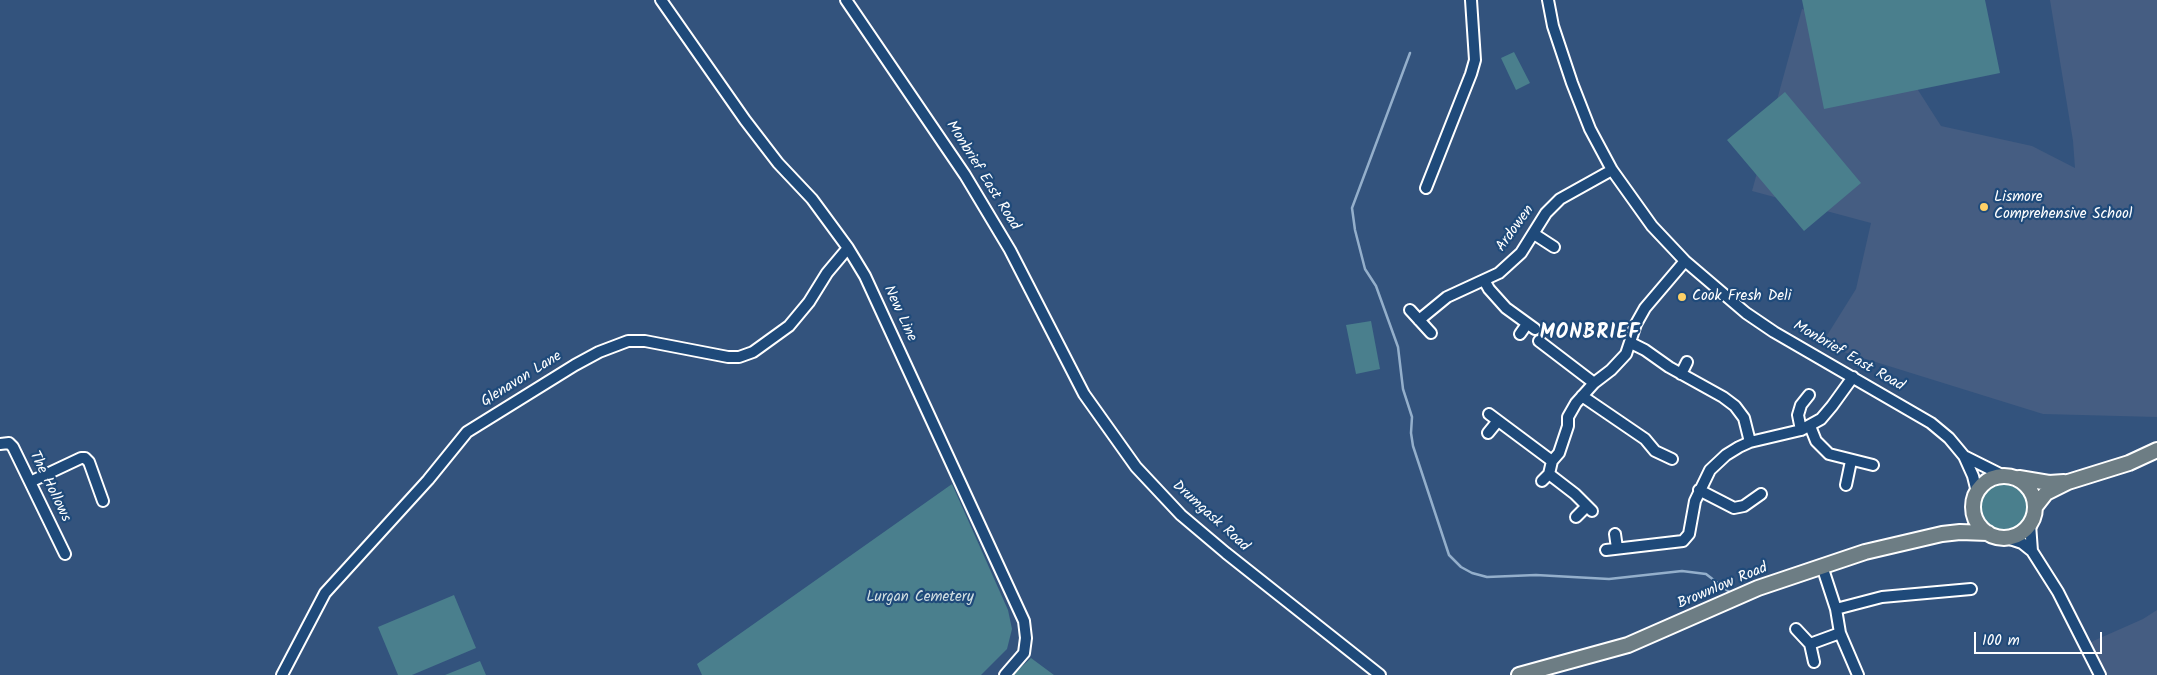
<!DOCTYPE html>
<style>
body{margin:0}
#map{position:relative;width:2157px;height:675px;overflow:hidden;background:#33537d;font-family:Kalam,sans-serif}
canvas{display:block}
.scale{position:absolute;left:1974px;top:632px;width:128px;height:22px;box-sizing:border-box;border:2px solid #fff;border-top:0;padding-left:6px;font-size:15px;line-height:18px;white-space:nowrap;color:#fff;-webkit-text-stroke:4px #1f4a7a;paint-order:stroke}
</style>
<div id="map">
<canvas width="2157" height="675"></canvas>
<div class="scale">100 m</div>
</div>
<script>
const context = document.querySelector('canvas').getContext('2d');
context.lineJoin = 'round';
function fill(path, color) {
  context.fillStyle = color;
  context.fill(path, 'evenodd');
}
function shape(rows) {
  const path = new Path2D();
  for (const r of rows) {
    if (r.length === 3) {
      path.moveTo(r[0] + r[2], r[1]);
      path.arc(r[0], r[1], r[2], 0, 2 * Math.PI);
      continue;
    }
    path.moveTo(r[0], r[1]);
    for (let i = 2; i < r.length; i += 2) path.lineTo(r[i], r[i + 1]);
  }
  return path;
}
function trace(path, color, width, dash) {
  context.strokeStyle = color;
  context.lineWidth = width;
  context.lineCap = dash ? 'butt' : 'round';
  context.setLineDash(dash || []);
  context.stroke(path);
}
function label(font, color, halo, rows, align = 'center') {
  context.font = font + ' Kalam,sans-serif';
  context.lineWidth = 4.5;
  context.setLineDash([]);
  context.textBaseline = 'middle';
  context.strokeStyle = halo;
  context.fillStyle = color;
  for (const [text, x, y, turn = 0] of rows) {
    context.save();
    context.translate(x, y);
    context.rotate((+turn || 0) * Math.PI / 180);
    context.textAlign = isNaN(turn) ? turn : align;
    if (halo) context.strokeText(text, 0, 0);
    context.fillText(text, 0, 0);
    context.restore();
  }
}
fill(shape([
 [2050,0,2157,0,2157,417,2043,414,1821,345,1856,289,1871,223,1752,191,1802,9,1929,42,1918,90,1941,126,2032,146,2075,168,2073,141],
 [2157,610,2157,675,2107,675,2091,642,2143,619]
]), '#455d82');
fill(shape([
 [1802,0,1985,0,2000,73,1824,109],
 [1514,52,1530,83,1516,90,1501,58],
 [1785,92,1861,183,1804,231,1727,140],
 [1371,321,1380,369,1356,374,1346,325],
 [2004,506,25],
 [952,484,1008,610,1012,629,1007,649,981,675,702,675,697,664],
 [454,595,476,648,412,675,398,675,378,627],
 [1031,658,1054,675,1013,675],
 [480,661,486,675,445,675]
]), '#4a7f8d');
trace(shape([
 [1410,53,1352,208,1355,230,1365,269,1376,286,1398,347,1403,389,1412,417,1411,433,1413,446,1449,555,1461,567,1472,573,1487,577,1536,575,1609,579,1682,571,1706,574,1732,594]
]), '#94afcb', 2.5);
const minor = shape([
 [661,0,745,120,778,163,812,199,848,248,865,276,1024,621,1026,638,1024,653,1005,675],
 [846,0,965,175,1010,250,1084,394,1136,467,1181,515,1226,553,1380,675],
 [1548,0,1553,26,1572,83,1590,129,1612,170,1652,226,1685,261,1746,313,1774,332,1931,423,1949,438,1964,456,1973,476,1977,492],
 [1426,188,1471,74,1475,60,1471,0],
 [1534,234,1554,247],
 [1484,280,1489,289,1506,308,1535,329],
 [1410,310,1431,333],
 [1419,320,1447,297,1499,273,1521,253,1546,213,1560,199,1612,170],
 [1520,334,1527,324],
 [1539,341,1594,383],
 [1631,343,1645,350,1669,367,1723,397,1735,406,1744,418,1750,442],
 [1681,374,1687,362],
 [1582,396,1645,439,1655,451,1672,459],
 [1489,414,1552,461],
 [1810,426,1816,441,1829,454,1873,465],
 [1801,430,1798,415,1801,405,1809,395],
 [1488,433,1497,422],
 [0,444,9,443,13,447,65,554],
 [1964,456,2002,475],
 [1549,474,1575,494,1592,511],
 [1542,481,1549,474,1552,461,1559,453,1568,426,1568,417,1576,403,1594,383,1611,370,1626,354,1636,324,1645,308,1685,261],
 [30,482,81,458,85,458,89,462,103,501],
 [1846,485,1851,461],
 [1699,490,1734,508,1744,506,1761,494],
 [1576,517,1587,506],
 [2030,524,2032,551],
 [1615,534,1617,548],
 [2007,538,2022,543,2032,551,2058,592,2100,675],
 [1606,550,1683,541,1689,534,1695,501,1710,470,1726,455,1739,447,1750,442,1801,430,1821,419,1832,406,1853,377],
 [1822,566,1836,609,1840,633,1858,675],
 [1836,609,1882,597,1971,589],
 [1796,629,1810,644,1814,662],
 [1810,644,1840,633],
 [282,675,325,593,428,480,467,432,575,365,599,352,628,341,645,341,728,357,739,357,753,352,789,326,809,302,827,273,848,248]
]);
const major = shape([
 [2004,507,31],
 [2019,478,2049,483,2064,482],
 [2035,507,2046,493,2068,482,2129,463,2157,450],
 [1519,675,1628,645,1758,588,1865,552,1942,534,1960,532,1988,533]
]);
trace(minor, '#fff', 14);
trace(major, '#fff', 18);
trace(minor, '#1f4a7a', 10);
trace(major, '#6d7d84', 14);
for (const [x, y, r, color] of [
 [1984,207,5,"#ffd166"],
 [1682,297,5,"#ffd166"]
]) {
  const dot = new Path2D();
  dot.arc(x, y, r, 0, 2 * Math.PI);
  context.fillStyle = color;
  context.fill(dot);
  trace(dot, '#1f4a7a', 2);
}
label('15px', '#fff', '#1f4a7a', [
 ["Monbrief East Road",982,176,58],
 ["Ardowen",1516,229,-54],
 ["New Line",899,314,65],
 ["Monbrief East Road",1848,357,30],
 ["Glenavon Lane",522,380,-32],
 ["The Hollows",49,487,64],
 ["Drumgask Road",1210,517,42],
 ["Brownlow Road",1723,587,-23]
]);
label('15px', '#fff', '#1f4a7a', [
 ["Lismore",1994,198],
 ["Comprehensive School",1994,215],
 ["Cook Fresh Deli",1692,297]
], 'left');
label('15px', '#d2dfe2', '#1f4a7a', [
 ["Lurgan Cemetery",920,598]
]);
context.letterSpacing = '1px';
label('bold 20px', '#fff', '#1f4a7a', [
 ["MONBRIEF",1590,335]
]);
context.letterSpacing = '0px';
</script>
